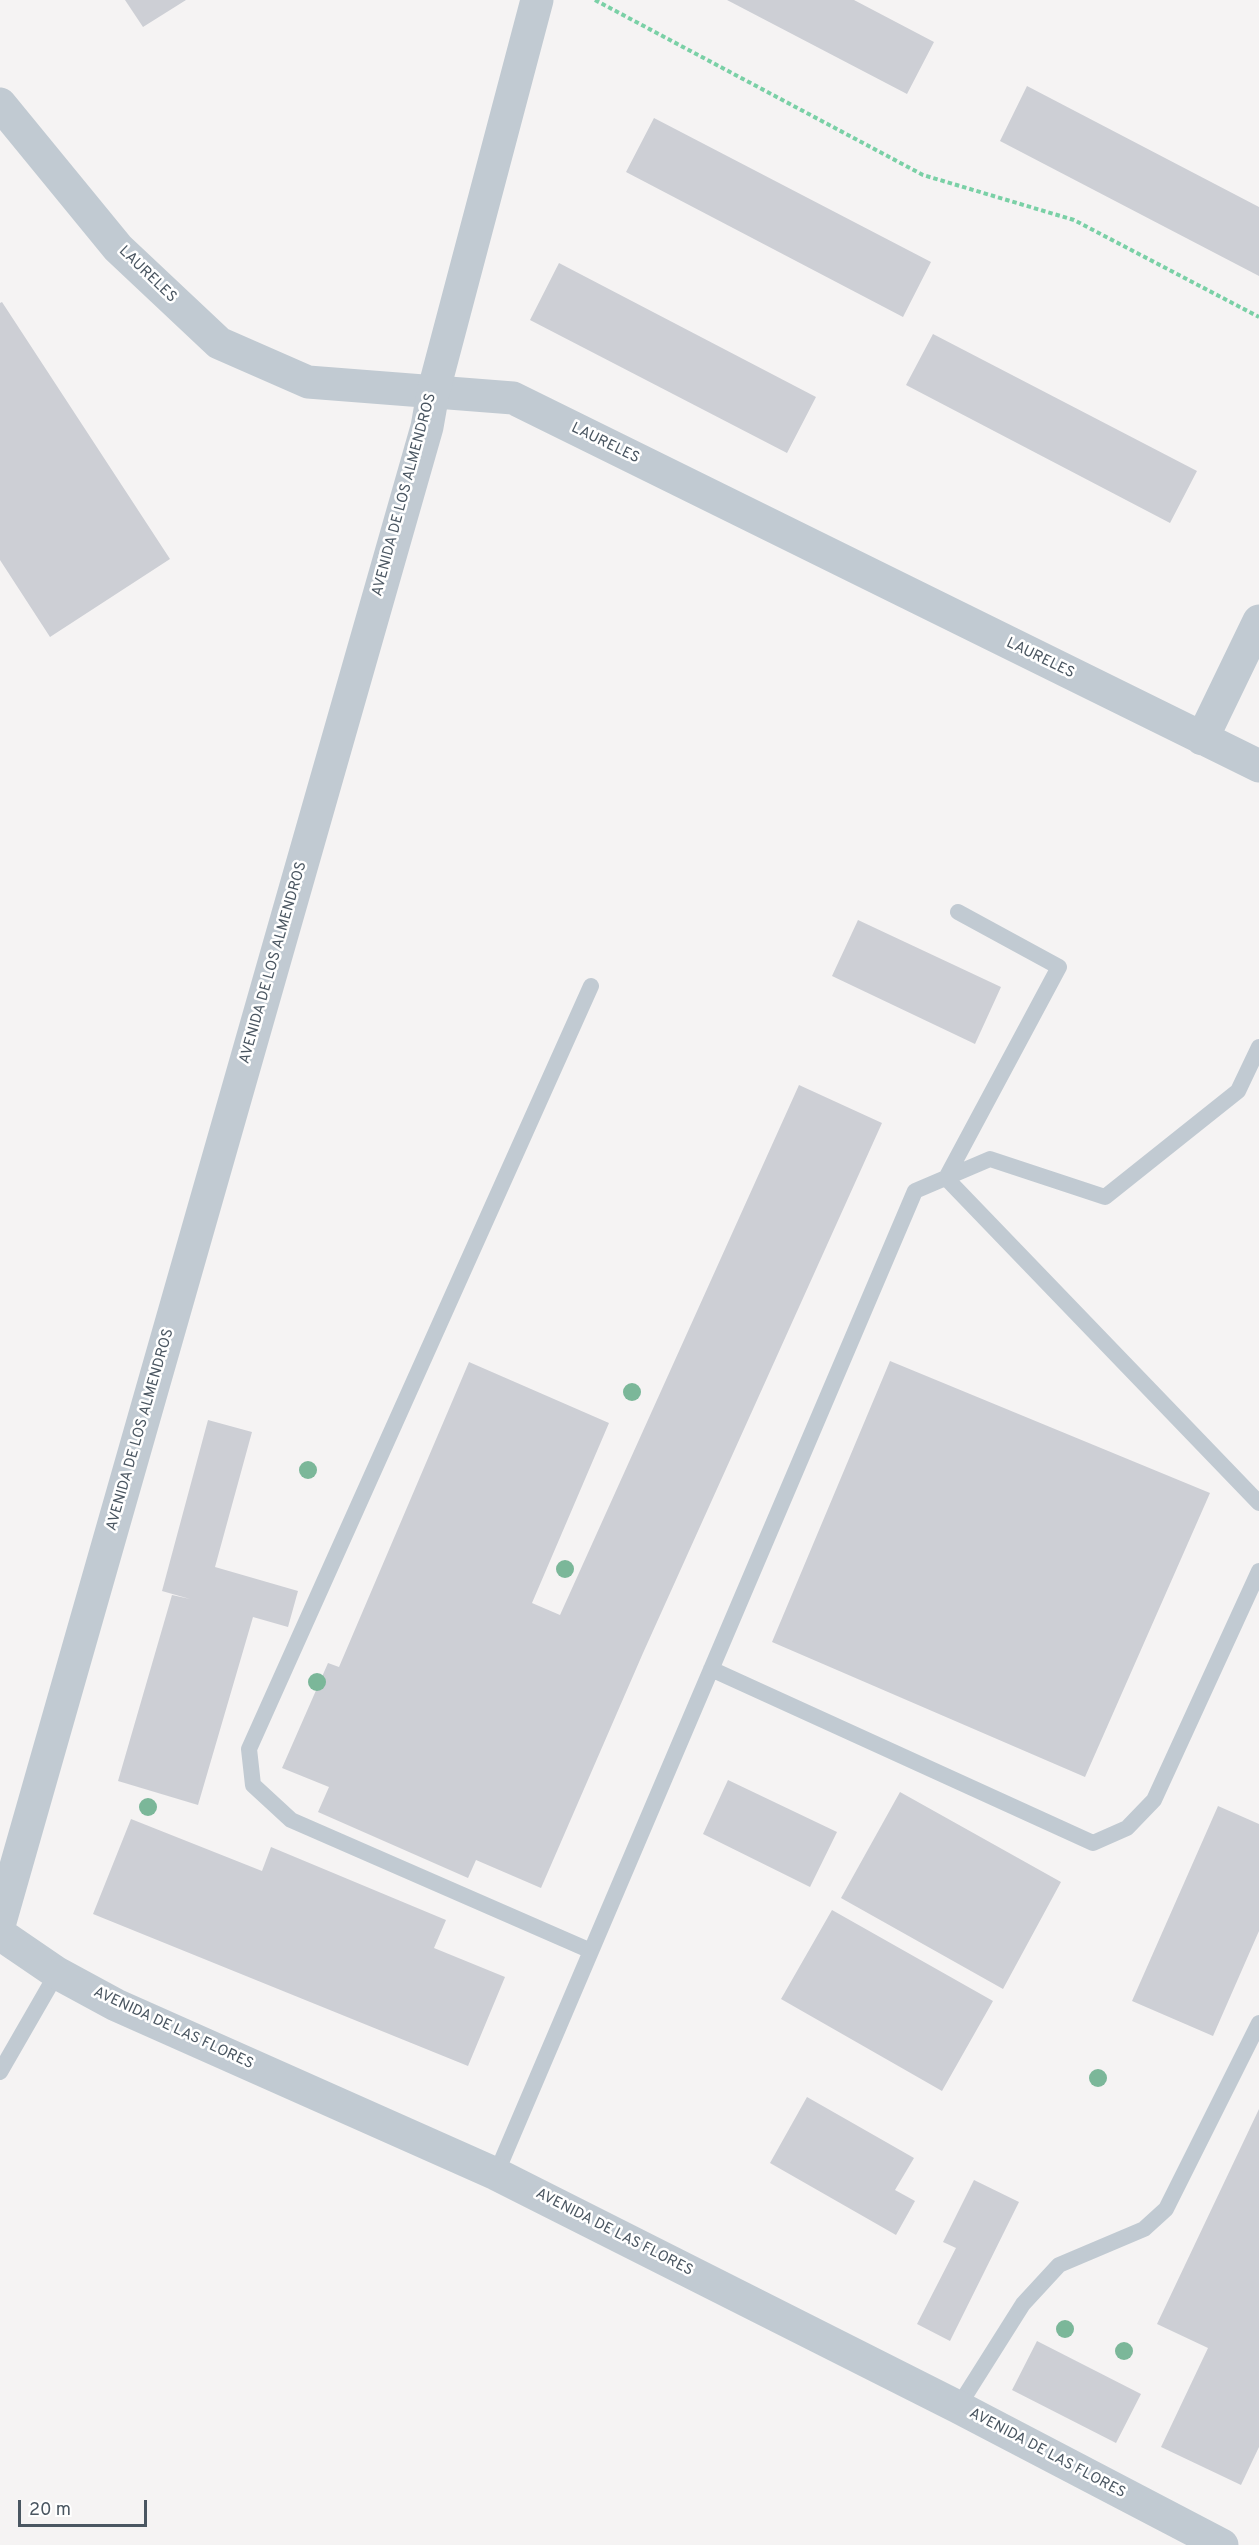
<!DOCTYPE html>
<style>
body{margin:0}
#map{position:relative;width:1259px;height:2545px;overflow:hidden;background:#f5f3f3;font-family:Overpass,sans-serif}
canvas{display:block}
.scale{position:absolute;left:18px;top:2500px;width:129px;height:27px;box-sizing:border-box;border:3px solid #4a5661;border-top:0;padding-left:8px;font-size:18px;line-height:21px;white-space:nowrap;color:#4a5661;-webkit-text-stroke:4px #fff;paint-order:stroke}
</style>
<div id="map">
<canvas width="1259" height="2545"></canvas>
<div class="scale">20 m</div>
</div>
<script>
const context = document.querySelector('canvas').getContext('2d');
context.lineJoin = 'round';
function fill(path, color) {
  context.fillStyle = color;
  context.fill(path, 'evenodd');
}
function shape(rows) {
  const path = new Path2D();
  for (const r of rows) {
    path.moveTo(r[0], r[1]);
    for (let i = 2; i < r.length; i += 2) path.lineTo(r[i], r[i + 1]);
  }
  return path;
}
function trace(path, color, width, dash) {
  context.strokeStyle = color;
  context.lineWidth = width;
  context.lineCap = dash ? 'butt' : 'round';
  context.setLineDash(dash || []);
  context.stroke(path);
}
function label(font, color, halo, rows, align = 'center') {
  context.font = font + ' Overpass,sans-serif';
  context.lineWidth = 5;
  context.setLineDash([]);
  context.textBaseline = 'middle';
  context.strokeStyle = halo;
  context.fillStyle = color;
  for (const [text, x, y, turn = 0] of rows) {
    context.save();
    context.translate(x, y);
    context.rotate((+turn || 0) * Math.PI / 180);
    context.textAlign = isNaN(turn) ? turn : align;
    if (halo) context.strokeText(text, 0, 0);
    context.fillText(text, 0, 0);
    context.restore();
  }
}
fill(shape([
 [125,0,186,0,143,27],
 [727,0,854,0,934,42,907,94],
 [1027,86,1259,207,1259,276,1000,141],
 [654,118,931,262,903,317,626,172],
 [559,263,816,397,787,453,530,320],
 [2,302,170,559,50,637,0,560,0,303],
 [933,334,1197,471,1170,523,906,385],
 [858,920,1001,987,975,1044,832,976],
 [799,1085,882,1123,643,1653,541,1888,476,1860,468,1878,318,1812,329,1787,282,1768,328,1663,339,1667,469,1362,609,1423,532,1603,560,1615],
 [890,1361,1210,1493,1085,1777,772,1642],
 [208,1420,252,1432,215,1567,298,1591,288,1627,253,1617,198,1805,118,1781,172,1595,190,1599,162,1591],
 [728,1780,837,1832,810,1887,703,1834],
 [900,1792,1061,1882,1003,1989,841,1898],
 [1218,1806,1259,1824,1259,1931,1213,2036,1132,2001],
 [131,1819,262,1871,271,1847,446,1920,434,1948,505,1977,468,2066,93,1914],
 [832,1910,993,2001,942,2091,781,1999],
 [807,2097,914,2158,895,2190,915,2201,896,2235,770,2163],
 [1259,2109,1259,2447,1241,2485,1161,2447,1208,2348,1157,2324],
 [974,2180,1019,2202,950,2341,917,2324,956,2248,943,2242],
 [1037,2341,1141,2394,1116,2443,1012,2390]
]), '#cdcfd5');
trace(shape([
 [595,0,923,175,1074,220,1259,317]
]), '#7ad0a6', 4, [4.5, 3]);
trace(shape([
 [958,912,1059,967,946,1178,1259,1503],
 [711,1669,1093,1843,1127,1828,1154,1800,1259,1571],
 [591,1951,291,1820,253,1785,249,1749,591,986],
 [0,2072,57,1973],
 [496,2174,915,1191,990,1159,1105,1197,1238,1091,1259,1047],
 [958,2407,1023,2304,1059,2265,1144,2229,1166,2209,1259,2023]
]), '#c1cad2', 16);
trace(shape([
 [0,104,118,248,219,343,308,382,513,398,1259,766],
 [1202,739,1259,621]
]), '#c1cad2', 33);
trace(shape([
 [0,1922,427,427,433,393,537,0],
 [0,1934,57,1973,116,2005,496,2174,958,2407,1222,2545]
]), '#c1cad2', 33);
context.fillStyle = '#7bb799';
for (const [x, y] of [
 [632,1392],
 [308,1470],
 [565,1569],
 [317,1682],
 [148,1807],
 [1098,2078],
 [1065,2329],
 [1124,2351]
]) {
  context.beginPath();
  context.arc(x, y, 9, 0, 2 * Math.PI);
  context.fill();
}
label('15px', '#4a5661', '#fff', [
 ["LAURELES",147,275,44],
 ["LAURELES",605,444,26],
 ["AVENIDA DE LOS ALMENDROS",405,495,-75],
 ["LAURELES",1040,659,26],
 ["AVENIDA DE LOS ALMENDROS",274,963,-74],
 ["AVENIDA DE LOS ALMENDROS",141,1430,-74],
 ["AVENIDA DE LAS FLORES",173,2029,25],
 ["AVENIDA DE LAS FLORES",614,2233,27],
 ["AVENIDA DE LAS FLORES",1047,2454,28]
]);
</script>
